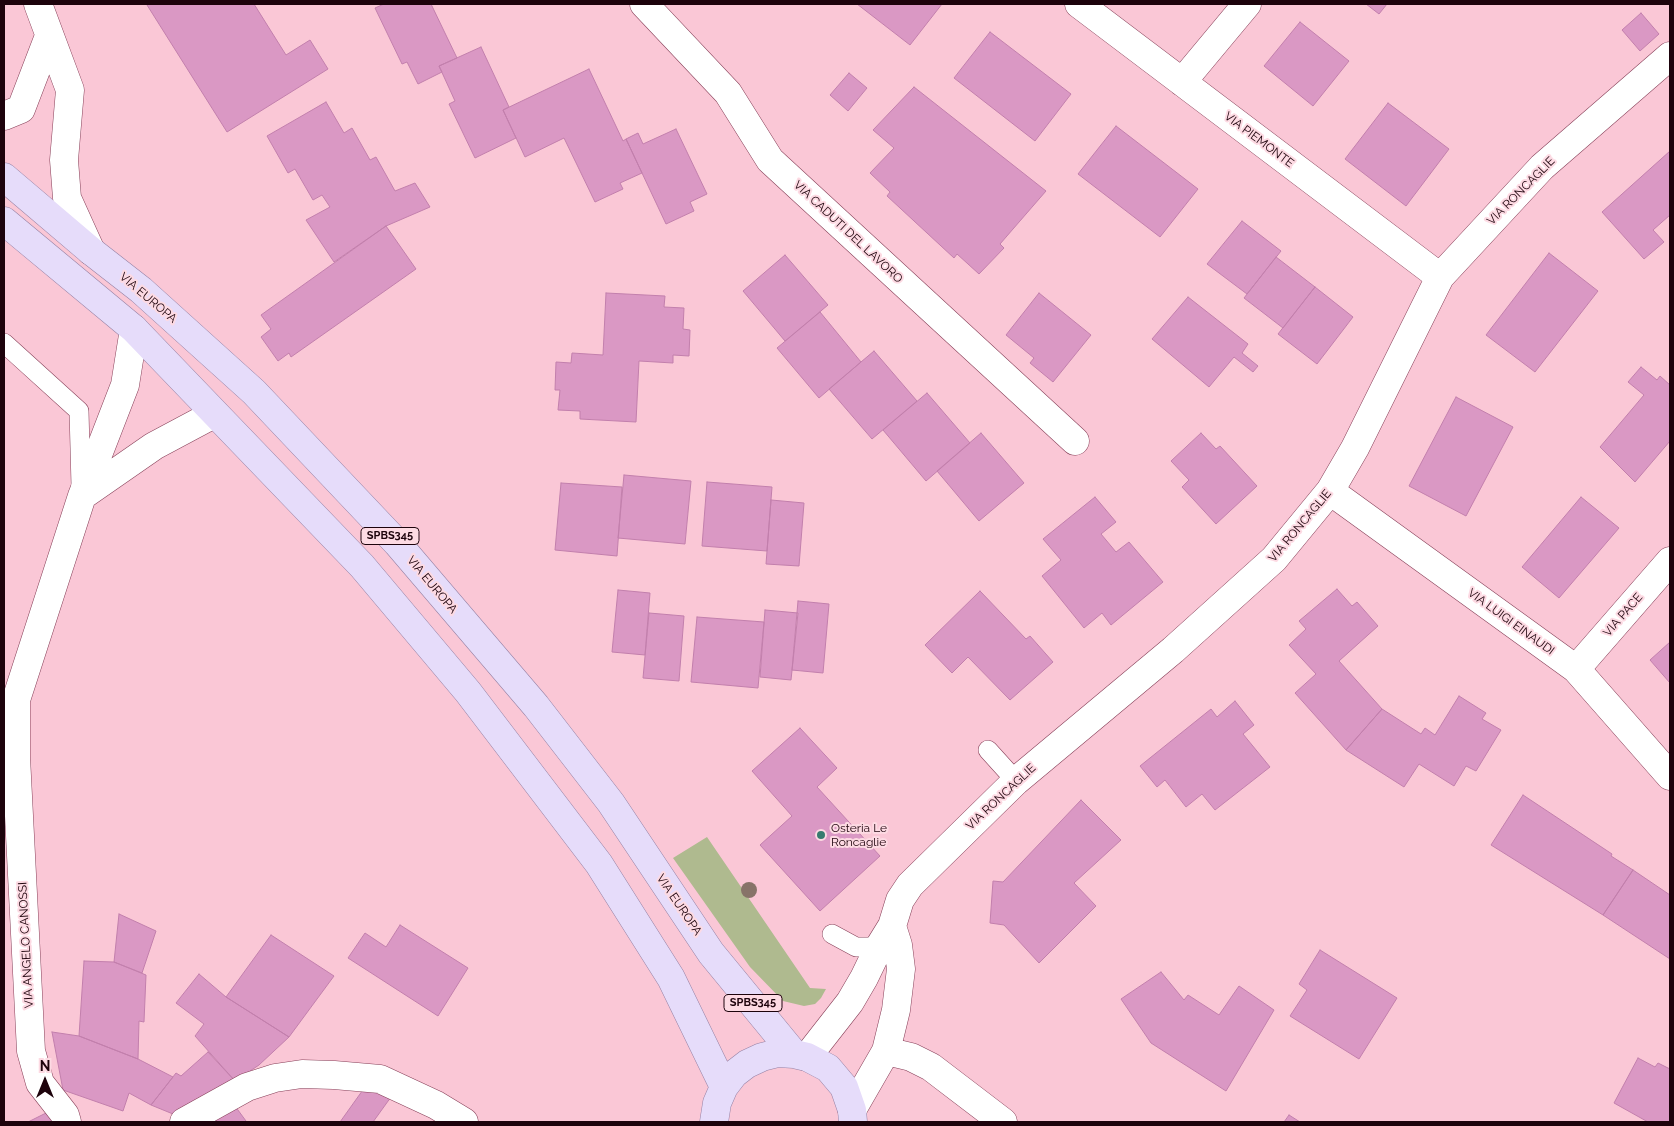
<!DOCTYPE html>
<style>
body{margin:0}
#map{position:relative;width:1674px;height:1126px;overflow:hidden;background:#fac7d6;font-family:Raleway,sans-serif}
canvas{display:block}
.frame{position:absolute;inset:0;border:5px solid #1d030c;pointer-events:none}
.north{position:absolute;left:20px;top:1056px;width:50px;height:50px;-webkit-text-stroke:4px #fddae3;paint-order:stroke;rotate:0deg;font-size:14px;font-weight:700;line-height:20px;text-align:center;color:#1d030c}
.north::after{content:'';display:block;margin:auto;width:18px;height:22px;background:#1d030c;clip-path:polygon(50% 0,100% 100%,50% 72%,0 100%)}
</style>
<div id="map">
<canvas width="1674" height="1126"></canvas>
<div class="frame"></div>
<div class="north">N</div>
</div>
<script>
const context = document.querySelector('canvas').getContext('2d');
context.lineJoin = 'round';
function fill(path, color) {
  context.fillStyle = color;
  context.fill(path, 'evenodd');
}
function shape(rows) {
  const path = new Path2D();
  for (const r of rows) {
    path.moveTo(r[0], r[1]);
    for (let i = 2; i < r.length; i += 2) path.lineTo(r[i], r[i + 1]);
  }
  return path;
}
function trace(path, color, width, dash) {
  context.strokeStyle = color;
  context.lineWidth = width;
  context.lineCap = dash ? 'butt' : 'round';
  context.setLineDash(dash || []);
  context.stroke(path);
}
function label(font, color, halo, rows, align = 'center') {
  context.font = font + ' Raleway,sans-serif';
  context.lineWidth = 4;
  context.setLineDash([]);
  context.textBaseline = 'middle';
  context.strokeStyle = halo;
  context.fillStyle = color;
  for (const [text, x, y, turn = 0] of rows) {
    context.save();
    context.translate(x, y);
    context.rotate((+turn || 0) * Math.PI / 180);
    context.textAlign = isNaN(turn) ? turn : align;
    if (halo) context.strokeText(text, 0, 0);
    context.fillText(text, 0, 0);
    context.restore();
  }
}
fill(shape([
 [707,837,810,988,826,989,821,998,815,1004,804,1006,783,1001,750,967,673,858]
]), '#afba8f');
const building = shape([
 [148,4,254,4,286,55,310,40,328,69,227,132,147,5,148,4],
 [384,4,431,4,457,58,439,66,442,72,418,84,407,62,402,64,375,8,384,4],
 [857,4,942,4,910,45,857,4],
 [1366,4,1387,4,1379,14,1366,4],
 [1641,13,1659,34,1640,51,1622,30,1641,13],
 [1300,22,1349,61,1313,106,1264,66,1300,22],
 [990,32,1071,94,1035,141,954,78,990,32],
 [481,47,509,107,503,110,516,138,475,158,449,104,455,101,439,66,481,47],
 [589,69,623,141,626,139,642,173,620,183,623,189,595,202,564,138,525,157,503,110,589,69],
 [849,73,867,88,848,111,830,95,849,73],
 [914,87,1046,191,1000,244,1004,248,979,274,957,254,954,258,887,196,890,192,870,173,894,148,873,130,914,87],
 [326,102,344,133,352,128,370,160,376,157,395,191,415,183,430,207,386,226,334,262,306,220,330,207,322,195,313,200,295,169,288,173,267,136,326,102],
 [1388,103,1449,149,1406,206,1345,159,1388,103],
 [1116,126,1198,189,1160,237,1078,174,1116,126],
 [676,129,707,194,690,202,694,211,666,224,626,139,638,133,643,144,676,129],
 [1670,151,1670,215,1653,230,1664,242,1644,259,1602,212,1670,151],
 [1242,221,1281,251,1247,294,1207,264,1242,221],
 [386,226,416,269,291,357,289,353,278,361,261,337,271,329,261,315,386,226],
 [1549,253,1598,291,1535,372,1486,335,1549,253],
 [785,255,828,305,785,341,743,291,785,255],
 [1276,257,1315,287,1283,328,1244,298,1276,257],
 [1315,287,1353,317,1317,364,1278,334,1315,287],
 [606,293,665,296,664,307,684,308,683,329,690,330,689,356,673,355,673,363,639,361,636,422,580,419,580,411,558,410,560,390,555,390,556,362,571,363,572,353,603,355,606,293],
 [1039,293,1091,335,1053,382,1030,363,1034,358,1006,335,1039,293],
 [1188,297,1248,344,1242,353,1258,366,1253,372,1234,357,1209,387,1152,339,1188,297],
 [820,312,861,362,819,398,777,348,820,312],
 [874,351,917,401,872,439,829,389,874,351],
 [1641,367,1657,380,1660,376,1670,385,1670,441,1635,482,1600,447,1644,395,1628,382,1641,367],
 [927,393,970,443,926,481,883,430,927,393],
 [1456,397,1513,427,1466,516,1409,486,1456,397],
 [981,433,1024,483,979,521,937,471,981,433],
 [1201,433,1216,449,1220,446,1257,486,1216,524,1182,487,1189,480,1171,461,1201,433],
 [624,475,691,481,685,544,618,538,624,475],
 [707,482,772,487,767,551,702,546,707,482],
 [561,483,622,487,617,556,555,550,561,483],
 [1095,497,1116,522,1101,534,1116,552,1129,542,1163,582,1111,625,1102,613,1084,628,1042,576,1061,560,1043,539,1095,497],
 [1581,497,1619,528,1559,598,1522,567,1581,497],
 [771,500,804,503,799,566,766,564,771,500],
 [1337,589,1352,606,1357,602,1378,626,1339,661,1382,709,1346,750,1295,693,1316,674,1289,645,1306,629,1299,621,1337,589],
 [618,590,650,593,645,655,612,652,618,590],
 [980,591,1026,639,1030,636,1053,662,1010,700,968,657,952,673,925,645,980,591],
 [798,601,829,604,823,673,792,670,798,601],
 [765,610,798,613,791,680,760,677,765,610],
 [649,613,684,616,679,681,643,678,649,613],
 [697,617,764,622,758,688,691,682,697,617],
 [1670,642,1670,683,1650,660,1670,642],
 [1459,696,1486,713,1482,719,1501,730,1476,771,1466,766,1454,786,1419,764,1404,787,1346,750,1382,709,1421,734,1425,728,1435,735,1459,696],
 [1235,701,1254,725,1243,734,1270,767,1215,810,1202,794,1186,807,1165,780,1157,787,1140,766,1211,709,1217,717,1235,701],
 [800,728,837,768,817,787,880,856,820,911,760,845,792,816,752,771,800,728],
 [1523,795,1612,854,1611,856,1633,870,1603,915,1491,845,1523,795],
 [1081,800,1121,840,1074,883,1096,906,1039,963,1004,925,990,923,993,881,1003,882,1081,800],
 [1633,870,1670,895,1670,959,1603,915,1633,870],
 [119,914,156,931,142,973,114,962,119,914],
 [400,925,468,968,438,1016,348,958,365,933,386,947,400,925],
 [271,935,334,976,289,1037,226,997,271,935],
 [1320,950,1397,998,1359,1059,1290,1016,1307,990,1299,984,1320,950],
 [84,961,114,962,146,975,144,1022,139,1021,138,1059,79,1036,84,961],
 [1161,972,1184,1000,1188,995,1219,1015,1239,986,1274,1010,1226,1091,1151,1043,1121,999,1161,972],
 [199,974,226,997,289,1037,259,1065,235,1081,195,1036,204,1024,176,1003,199,974],
 [52,1032,79,1036,138,1059,173,1077,151,1105,129,1093,123,1111,63,1090,52,1032],
 [208,1052,235,1081,180,1114,173,1114,151,1105,176,1073,181,1076,208,1052],
 [1638,1058,1655,1067,1658,1063,1670,1069,1670,1122,1648,1122,1614,1103,1638,1058],
 [365,1087,391,1097,373,1122,340,1122,365,1087],
 [235,1106,246,1121,244,1122,210,1122,235,1106],
 [50,1111,52,1122,28,1122,50,1111],
 [1289,1115,1300,1122,1284,1122,1289,1115]
]);
fill(building, '#da98c4');
trace(building, '#c27fac', 1);
const service = shape([
 [4,343,79,411,81,486],
 [988,750,1016,781],
 [832,934,856,947,879,947]
]);
const minor = shape([
 [38,4,70,90,64,160,67,198,91,251],
 [644,4,728,93,770,160,1075,441],
 [1079,4,1440,277],
 [1182,82,1247,4],
 [4,116,21,109,49,36],
 [1330,491,1576,669,1670,776],
 [82,496,154,446,214,414],
 [1576,669,1670,561],
 [886,1051,911,1057,931,1067,1003,1122],
 [807,1057,850,1002,864,978,879,947,892,926,900,900,910,885,1016,781,1173,650,1274,559,1330,491,1355,448,1440,277,1542,167,1670,56],
 [852,1110,886,1051,896,1010,901,969,898,945,892,926],
 [67,1122,65,1115,40,1083,31,1051,16,757,16,700,82,496,125,385,134,329],
 [184,1122,247,1087,275,1078,302,1074,334,1075,380,1079,436,1105,464,1122]
]);
const primary = shape([
 [4,177,91,251,141,290,254,392,397,543,536,706,611,803,711,953,794,1054],
 [4,221,134,329,362,566,468,692,599,864,671,978,724,1087],
 [714,1122,717,1103,724,1087,734,1074,747,1064,762,1057,778,1053,794,1054,807,1057,828,1068,844,1087,852,1110,853,1122]
]);
trace(service, '#874059', 20);
trace(minor, '#874059', 29);
trace(primary, '#9581a4', 29);
trace(service, '#fff', 19);
trace(minor, '#fff', 28);
trace(primary, '#e6dcfa', 28);
context.fillStyle = '#877369';
for (const [x, y] of [
 [749,890]
]) {
  context.beginPath();
  context.arc(x, y, 8, 0, 2 * Math.PI);
  context.fill();
}
for (const [x, y, r, color] of [
 [821,835,5,"#377b6f"]
]) {
  const dot = new Path2D();
  dot.arc(x, y, r, 0, 2 * Math.PI);
  context.fillStyle = color;
  context.fill(dot);
  trace(dot, '#fddae3', 2);
}
for (const [x, y, w] of [
 [390,536,58],
 [753,1003,58]
]) {
  const box = new Path2D();
  box.roundRect(x - w / 2, y - 8.5, w, 17, 4);
  context.fillStyle = '#fddae3';
  context.fill(box);
  trace(box, '#1d030c', 1);
}
label('bold 11px', '#1d030c', null, [
 ["SPBS345",390,536],
 ["SPBS345",753,1003]
]);
label('12px', '#1d030c', '#fddae3', [
 ["VIA PIEMONTE",1259,140,37],
 ["VIA RONCAGLIE",1521,191,-45],
 ["VIA CADUTI DEL LAVORO",848,232,43],
 ["VIA EUROPA",148,298,40],
 ["VIA RONCAGLIE",1300,526,-50],
 ["VIA EUROPA",432,585,50],
 ["VIA PACE",1623,615,-49],
 ["VIA LUIGI EINAUDI",1511,622,36],
 ["VIA RONCAGLIE",1001,797,-43],
 ["VIA EUROPA",679,905,56],
 ["VIA ANGELO CANOSSI",26,945,-93]
]);
label('12px', '#1d030c', '#fddae3', [
 ["Osteria Le",831,828],
 ["Roncaglie",831,842]
], 'left');
</script>
